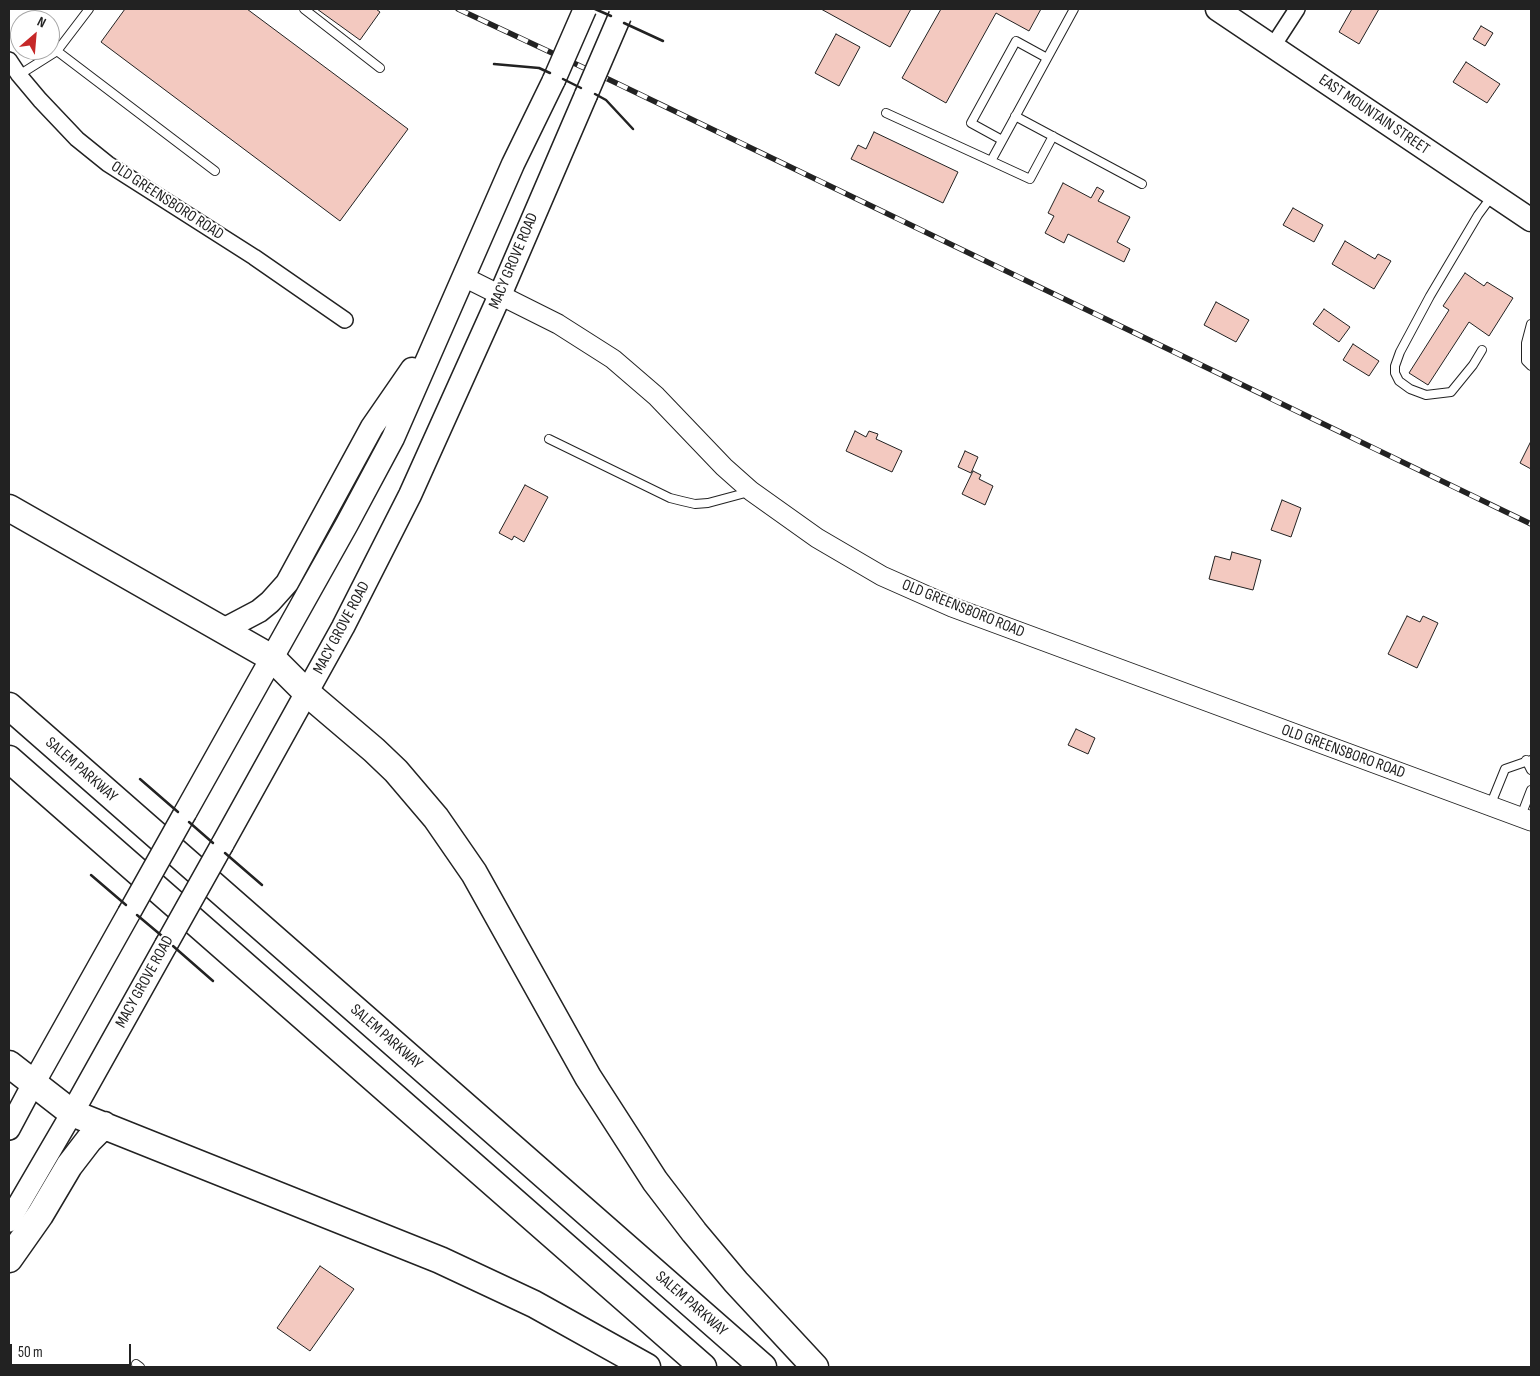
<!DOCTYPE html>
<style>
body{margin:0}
#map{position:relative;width:1540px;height:1376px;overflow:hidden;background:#fff;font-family:"Sofia Sans Condensed",sans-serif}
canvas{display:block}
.frame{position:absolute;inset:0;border:10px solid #222;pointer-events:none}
.north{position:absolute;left:10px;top:10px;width:50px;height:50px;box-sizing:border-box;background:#fff;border:1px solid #a7a7a7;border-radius:50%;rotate:27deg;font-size:14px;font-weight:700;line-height:20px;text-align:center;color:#222}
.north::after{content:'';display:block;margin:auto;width:18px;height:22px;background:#c62828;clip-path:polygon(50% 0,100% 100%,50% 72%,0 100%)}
.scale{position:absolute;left:10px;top:1344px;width:121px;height:22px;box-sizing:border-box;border:2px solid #222;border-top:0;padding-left:6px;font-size:15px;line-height:18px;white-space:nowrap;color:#222;-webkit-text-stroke:4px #fff;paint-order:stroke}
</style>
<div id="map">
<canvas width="1540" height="1376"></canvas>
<div class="frame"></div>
<div class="north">N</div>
<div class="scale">50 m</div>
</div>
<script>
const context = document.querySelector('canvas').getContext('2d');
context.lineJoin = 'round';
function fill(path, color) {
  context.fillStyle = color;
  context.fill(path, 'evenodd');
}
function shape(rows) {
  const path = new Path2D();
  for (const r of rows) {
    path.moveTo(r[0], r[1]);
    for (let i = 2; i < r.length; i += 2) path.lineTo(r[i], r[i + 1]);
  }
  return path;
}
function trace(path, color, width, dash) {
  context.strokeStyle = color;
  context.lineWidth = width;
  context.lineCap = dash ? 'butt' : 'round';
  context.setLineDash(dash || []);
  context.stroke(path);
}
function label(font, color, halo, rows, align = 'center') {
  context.font = font + ' "Sofia Sans Condensed",sans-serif';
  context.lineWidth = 4;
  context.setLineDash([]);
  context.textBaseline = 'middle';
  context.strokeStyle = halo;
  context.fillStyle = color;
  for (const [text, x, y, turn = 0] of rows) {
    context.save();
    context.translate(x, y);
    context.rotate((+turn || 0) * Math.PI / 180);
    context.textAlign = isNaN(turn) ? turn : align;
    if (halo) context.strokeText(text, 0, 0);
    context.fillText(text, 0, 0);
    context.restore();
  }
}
const building = shape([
 [125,9,247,9,408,129,340,221,101,42,125,9],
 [317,9,376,9,380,12,360,40,317,9],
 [821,9,911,9,890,47,821,9],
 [941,9,1041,9,1029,31,996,13,946,103,902,78,941,9],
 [1352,9,1379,9,1359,44,1339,32,1352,9],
 [1481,26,1493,33,1485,46,1473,39,1481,26],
 [836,34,860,47,839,86,815,73,836,34],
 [1466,62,1500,84,1487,103,1453,82,1466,62],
 [874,132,958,172,943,203,851,159,858,145,866,149,874,132],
 [1063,183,1091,198,1097,187,1104,191,1098,201,1130,217,1117,242,1130,249,1124,262,1068,234,1064,243,1045,233,1054,216,1048,213,1063,183],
 [1293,208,1323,225,1314,242,1283,225,1293,208],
 [1345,241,1375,259,1378,254,1391,261,1374,289,1332,264,1345,241],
 [1465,273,1484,286,1487,282,1513,298,1489,336,1469,322,1428,385,1409,373,1449,310,1443,306,1465,273],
 [1216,302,1249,320,1236,342,1204,325,1216,302],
 [1324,309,1350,327,1339,342,1313,324,1324,309],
 [1353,344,1379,361,1369,376,1343,360,1353,344],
 [855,431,866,437,869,431,878,434,876,439,902,451,892,472,846,451,855,431],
 [1531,441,1531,469,1520,463,1531,441],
 [965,451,978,457,971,473,958,467,965,451],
 [973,471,981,475,979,479,993,486,985,505,962,494,973,471],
 [525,485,548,497,524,542,514,536,512,540,499,533,525,485],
 [1282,500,1301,508,1291,537,1271,530,1282,500],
 [1232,552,1261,560,1253,590,1209,579,1215,556,1230,560,1232,552],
 [1407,616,1420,622,1423,616,1438,623,1417,668,1388,654,1407,616],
 [1076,729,1095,738,1088,754,1068,745,1076,729],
 [320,1266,354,1289,310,1351,277,1328,320,1266]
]);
fill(building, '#f3c9c0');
trace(building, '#222', 1);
const service = shape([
 [304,9,380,68],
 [57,51,215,171],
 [19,75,57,51,89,9],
 [886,113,991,161],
 [1015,116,1142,184],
 [1053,136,1030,179,991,161,1074,9],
 [1002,140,971,123,1016,41,1047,58],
 [1531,324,1526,343,1526,361,1531,366],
 [1482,350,1473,365,1451,392,1426,395,1410,389,1399,381,1395,373,1395,366,1400,352,1430,296,1478,215,1492,196],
 [549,439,670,498,682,501,695,504,708,503,749,492],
 [1526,760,1531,770],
 [1490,806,1505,769,1531,760],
 [1521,816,1531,790],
 [136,1364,140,1367]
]);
const minor = shape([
 [1273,46,1297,9],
 [9,60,19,75,40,100,77,139,108,164,254,257,345,320]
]);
const tertiary = shape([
 [464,277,558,324,613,359,656,396,724,467,751,491,817,538,882,576,952,607,1531,821]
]);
const secondary = shape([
 [9,1129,33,1084],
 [9,1221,72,1113]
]);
const primary = shape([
 [1217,9,1531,220],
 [223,630,259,611,270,602,287,583,372,427,412,369],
 [185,813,347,524,393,438,513,164,554,80],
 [222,845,343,627,410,495,500,295,586,95],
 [33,1084,129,913],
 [72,1113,166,945]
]);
const motorway = shape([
 [9,508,272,658,307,693,374,750,396,771,436,818,474,873,588,1077,655,1181,694,1232,736,1282,815,1367],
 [9,706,763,1367],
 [9,759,703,1367],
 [9,1064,72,1113,440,1260,534,1304,647,1367],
 [9,1259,40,1215,69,1166,89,1140,104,1125]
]);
trace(service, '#222', 10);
trace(minor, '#222', 18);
trace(tertiary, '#222', 21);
trace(secondary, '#222', 24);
trace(primary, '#222', 25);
trace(motorway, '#222', 29);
trace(service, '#fff', 8);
trace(minor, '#fff', 15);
trace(tertiary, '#fff', 19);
trace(secondary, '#fff', 21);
trace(primary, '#fff', 22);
trace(motorway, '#fff', 26);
const rail = shape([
 [458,9,610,80,1531,524]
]);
trace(rail, '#222', 5.5);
trace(rail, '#fff', 4, [11]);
const primaryBridge = shape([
 [554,80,585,9],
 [586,95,620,16],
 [129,913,185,813],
 [166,945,222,845]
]);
trace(primaryBridge, '#222', 25, []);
trace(primaryBridge, '#fff', 22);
trace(shape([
 [595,9,611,16],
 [624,23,663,41],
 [494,64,539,68,550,73],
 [563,79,581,88],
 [595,94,606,100,633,129],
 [140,779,178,812],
 [189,822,213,843],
 [225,853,262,885],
 [91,875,126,905],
 [137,915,162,936],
 [173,946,213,981]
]), '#222', 2.5);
label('16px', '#222', '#fff', [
 ["EAST MOUNTAIN STREET",1374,115,34],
 ["OLD GREENSBORO ROAD",167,201,33],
 ["MACY GROVE ROAD",514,261,-67],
 ["OLD GREENSBORO ROAD",963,609,22],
 ["MACY GROVE ROAD",342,628,-62],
 ["OLD GREENSBORO ROAD",1343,752,20],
 ["SALEM PARKWAY",81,770,41],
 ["MACY GROVE ROAD",145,982,-61],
 ["SALEM PARKWAY",386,1037,41],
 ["SALEM PARKWAY",691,1304,41]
]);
</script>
